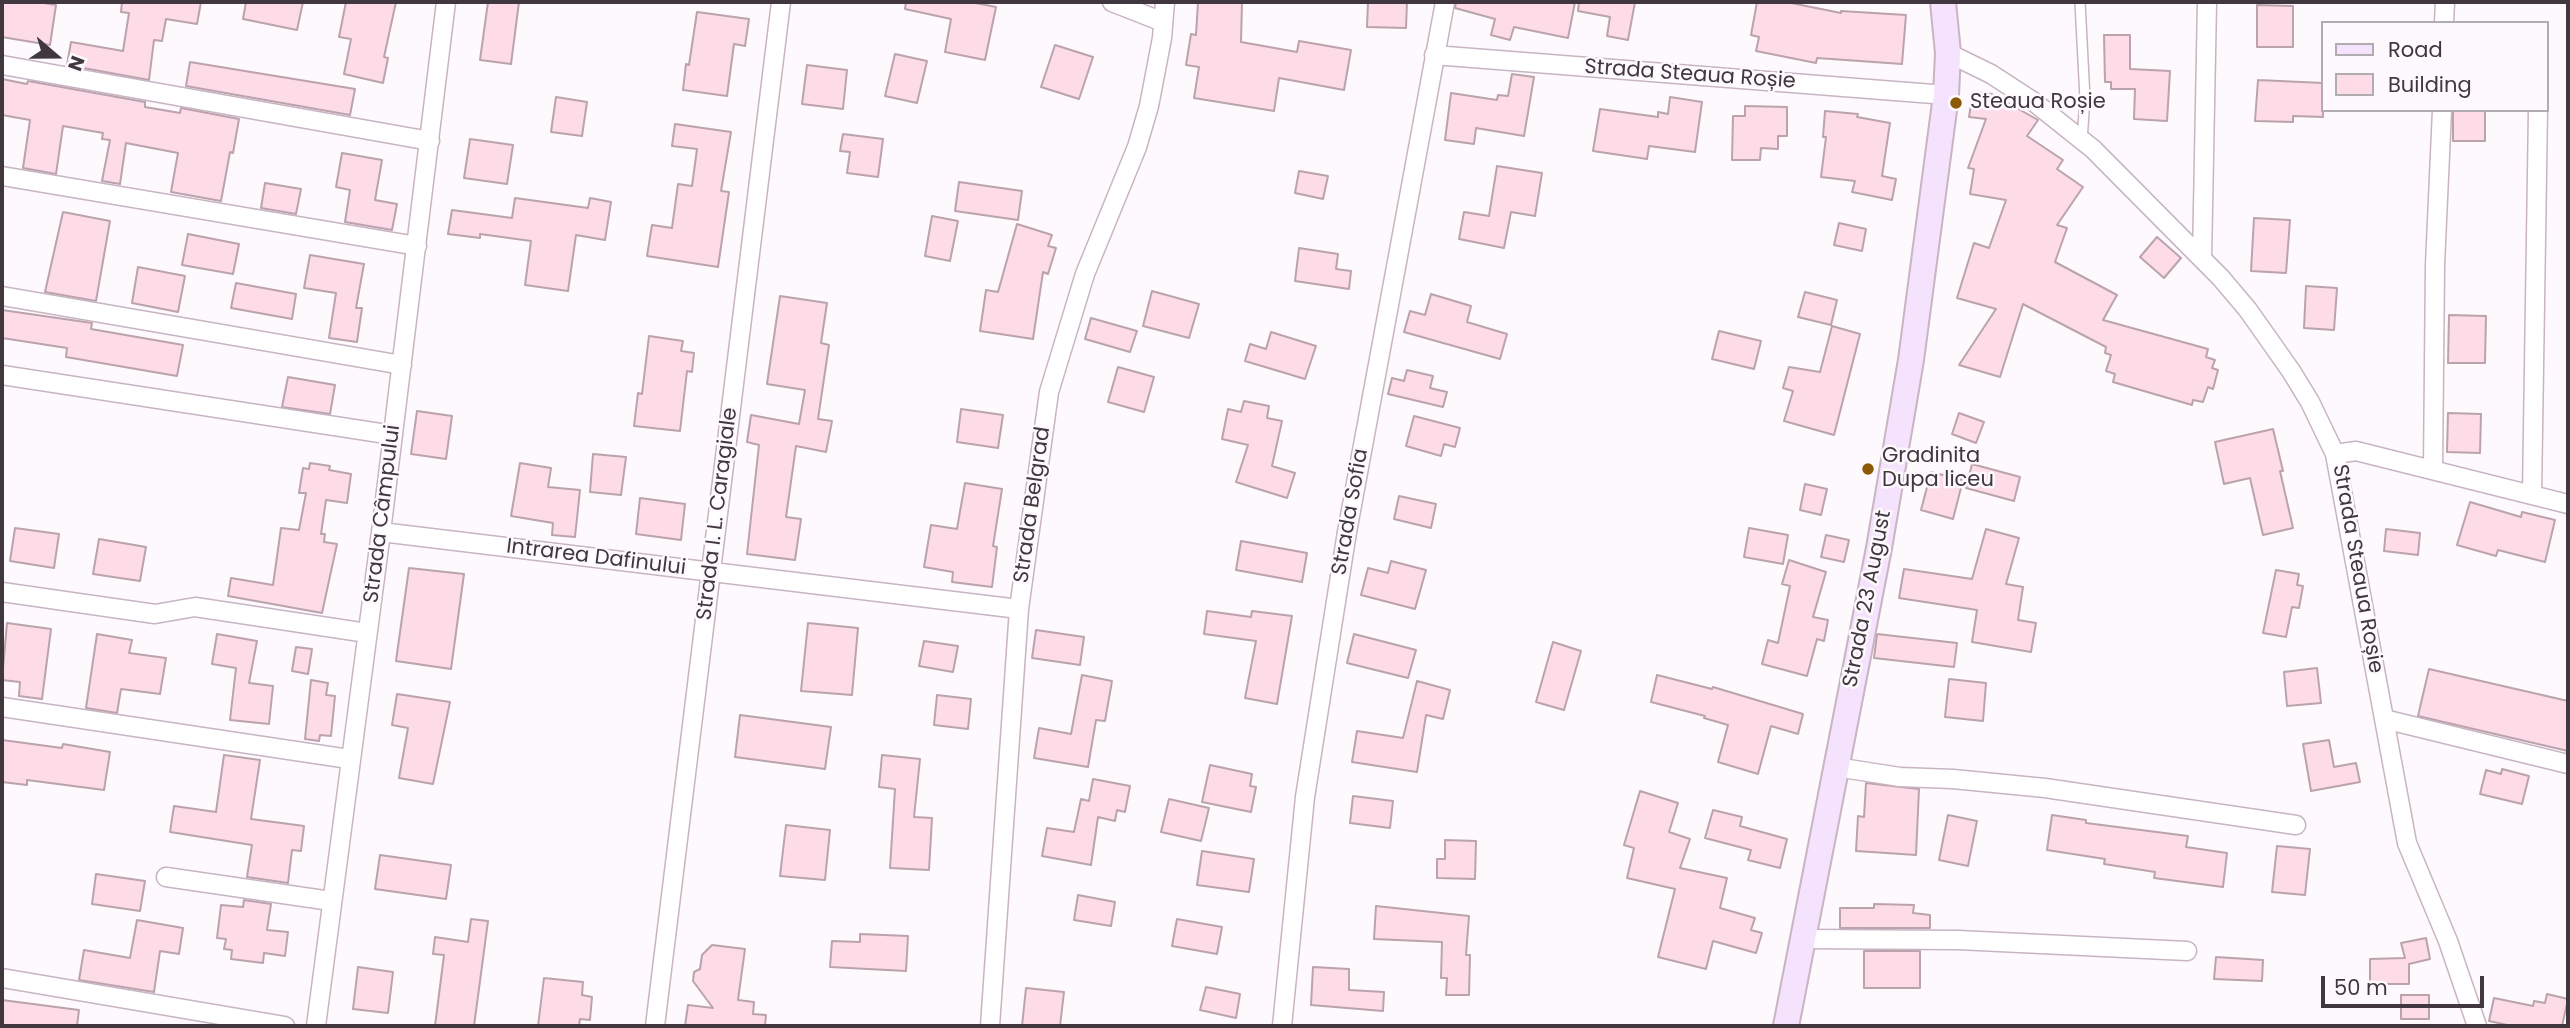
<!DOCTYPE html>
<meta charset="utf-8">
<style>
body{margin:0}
#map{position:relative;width:2570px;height:1028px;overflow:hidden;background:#fdf9fc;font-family:Poppins,sans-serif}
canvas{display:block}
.frame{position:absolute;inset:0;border:4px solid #40383e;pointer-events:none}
.legend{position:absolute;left:2321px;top:21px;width:228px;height:91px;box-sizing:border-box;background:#fdf9fc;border:2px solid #b1acb0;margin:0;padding:9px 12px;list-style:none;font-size:21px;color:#40383e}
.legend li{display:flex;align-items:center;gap:14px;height:35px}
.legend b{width:35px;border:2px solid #b1acb0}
.north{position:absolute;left:21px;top:21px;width:70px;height:70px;-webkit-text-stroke:5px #fdf9fc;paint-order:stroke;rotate:110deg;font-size:19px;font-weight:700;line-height:28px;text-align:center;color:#40383e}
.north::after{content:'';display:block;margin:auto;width:24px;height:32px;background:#40383e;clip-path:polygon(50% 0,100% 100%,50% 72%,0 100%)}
.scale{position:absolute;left:2321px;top:976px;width:163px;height:32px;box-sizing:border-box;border:4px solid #40383e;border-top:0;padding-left:9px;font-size:21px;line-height:24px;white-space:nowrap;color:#40383e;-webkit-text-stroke:5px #fdf9fc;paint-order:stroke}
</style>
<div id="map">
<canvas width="2570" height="1028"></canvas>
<div class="frame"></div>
<ul class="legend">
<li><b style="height:9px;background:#f5e2fc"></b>Road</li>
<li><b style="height:19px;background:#fddce8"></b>Building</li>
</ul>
<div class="north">N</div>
<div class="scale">50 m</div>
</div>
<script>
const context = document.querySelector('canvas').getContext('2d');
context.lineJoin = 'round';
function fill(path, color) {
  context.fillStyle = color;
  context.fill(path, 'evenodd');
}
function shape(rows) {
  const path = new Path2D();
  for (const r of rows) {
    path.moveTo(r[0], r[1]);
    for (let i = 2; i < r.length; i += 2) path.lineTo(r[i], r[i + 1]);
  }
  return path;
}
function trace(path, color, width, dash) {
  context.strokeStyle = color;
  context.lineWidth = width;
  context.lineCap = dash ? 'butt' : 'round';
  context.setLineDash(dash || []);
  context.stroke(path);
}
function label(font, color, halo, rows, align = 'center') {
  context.font = font + ' Poppins,sans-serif';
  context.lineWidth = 5;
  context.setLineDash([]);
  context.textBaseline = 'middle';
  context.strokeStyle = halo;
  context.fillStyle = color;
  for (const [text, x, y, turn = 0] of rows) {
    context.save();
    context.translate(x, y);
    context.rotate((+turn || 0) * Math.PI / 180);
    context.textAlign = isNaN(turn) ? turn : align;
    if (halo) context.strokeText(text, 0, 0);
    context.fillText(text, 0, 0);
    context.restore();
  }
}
const building = shape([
 [2,2,38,2,56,5,50,45,2,37,2,2],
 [122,2,201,2,197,24,166,19,162,41,154,40,149,80,67,65,71,42,123,51,129,13,121,12,122,2],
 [246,2,303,2,297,30,243,19,246,2],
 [346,2,396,2,384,57,388,58,383,83,344,74,351,39,339,37,346,2],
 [488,2,519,2,511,64,480,60,488,2],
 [906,2,970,2,996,7,985,60,945,52,951,19,905,9,906,2],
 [1198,2,1242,2,1241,42,1297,52,1299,41,1351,50,1344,90,1279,78,1274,111,1194,98,1199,67,1186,65,1191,34,1196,35,1198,2],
 [1368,2,1407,2,1406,28,1367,27,1368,2],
 [1456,2,1575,2,1568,38,1514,27,1510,40,1491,35,1495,19,1455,8,1456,2],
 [1579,2,1635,2,1628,40,1607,36,1610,17,1578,11,1579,2],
 [1757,2,1786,2,1841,13,1841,11,1906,15,1902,64,1817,58,1816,63,1756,51,1759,37,1751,35,1757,2],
 [2257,5,2293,6,2293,47,2257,47,2257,5],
 [697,12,749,19,745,46,734,44,727,96,683,90,686,64,689,65,697,12],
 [2104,35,2130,35,2130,69,2170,71,2167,121,2134,119,2135,89,2111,89,2111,82,2105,82,2104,35],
 [1055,45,1093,57,1079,99,1041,87,1055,45],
 [895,54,927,61,917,103,885,96,895,54],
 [190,62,355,89,350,115,186,86,190,62],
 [807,65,847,70,843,109,802,104,807,65],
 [1512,74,1534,77,1524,136,1476,128,1474,144,1445,140,1451,93,1497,100,1498,95,1508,96,1512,74],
 [2,79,27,84,28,81,145,102,145,107,180,113,181,108,239,119,233,153,230,152,221,201,171,192,178,153,126,143,120,184,102,181,110,140,102,139,103,133,63,126,56,174,23,168,30,120,2,115,2,79],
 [2258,80,2323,83,2323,117,2293,116,2293,122,2255,121,2258,80],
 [1973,92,1992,94,2038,120,2027,136,2063,160,2057,169,2083,187,2057,225,2067,228,2055,262,2117,295,2103,320,2208,349,2206,357,2215,360,2212,368,2218,370,2213,389,2208,387,2203,402,2193,400,2192,405,2113,382,2115,374,2106,371,2111,355,2105,353,2106,347,2023,304,2000,377,1959,365,1996,309,1957,298,1974,243,1989,248,2006,200,1970,194,1974,169,1968,168,1986,119,1969,117,1973,92],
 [556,97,587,102,582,136,551,132,556,97],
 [1670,97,1702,102,1695,152,1649,146,1647,159,1593,151,1600,109,1658,117,1658,112,1668,114,1670,97],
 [1745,106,1787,107,1787,136,1778,136,1778,149,1761,148,1760,160,1732,160,1733,116,1745,116,1745,106],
 [2453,110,2485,110,2485,141,2453,141,2453,110],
 [1825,111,1858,114,1857,117,1890,123,1882,176,1896,179,1892,200,1852,192,1855,181,1821,177,1826,137,1823,137,1825,111],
 [675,124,731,132,721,191,729,192,718,267,647,256,652,225,672,228,678,184,692,186,697,149,672,146,675,124],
 [843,134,883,139,878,177,847,173,850,152,840,151,843,134],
 [470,139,513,145,507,184,464,178,470,139],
 [342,153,382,160,375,200,397,204,392,230,345,222,350,190,336,187,342,153],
 [1497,166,1542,173,1535,216,1511,212,1504,248,1459,239,1464,212,1489,216,1497,166],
 [1299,171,1328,176,1323,199,1295,193,1299,171],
 [959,182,1022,191,1018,220,955,211,959,182],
 [265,183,301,189,296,214,261,208,265,183],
 [515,198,588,208,590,198,611,202,605,240,576,235,568,291,525,285,531,241,480,234,480,238,448,234,452,210,512,218,515,198],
 [63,212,110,221,96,301,45,292,63,212],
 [932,216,958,221,950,261,925,256,932,216],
 [2254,218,2290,220,2286,273,2251,271,2254,218],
 [1839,223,1866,229,1862,251,1834,245,1839,223],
 [1017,224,1052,235,1048,246,1056,248,1048,274,1043,272,1033,339,980,331,986,290,998,292,1017,224],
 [188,234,239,244,233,274,182,265,188,234],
 [2157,237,2181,258,2164,278,2140,257,2157,237],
 [1299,248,1338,254,1336,269,1351,271,1349,289,1295,281,1299,248],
 [310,255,364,264,356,308,362,308,357,342,329,338,336,293,304,288,310,255],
 [138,267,185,276,178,312,132,303,138,267],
 [236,283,296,294,292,319,231,308,236,283],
 [2306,286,2337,288,2334,330,2304,328,2306,286],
 [1152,291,1199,304,1189,338,1143,326,1152,291],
 [1805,292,1837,300,1831,325,1798,317,1805,292],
 [1431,294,1471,306,1467,322,1507,334,1500,359,1404,332,1410,311,1425,315,1431,294],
 [780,296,827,303,821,343,829,345,818,419,832,421,826,452,796,446,786,517,801,519,795,560,747,554,759,445,747,442,751,415,799,424,805,390,767,384,780,296],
 [2,310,92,323,91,329,183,345,177,376,66,357,67,348,2,338,2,310],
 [2449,315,2486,316,2485,363,2448,363,2449,315],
 [1091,318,1137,331,1130,352,1085,339,1091,318],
 [1832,326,1860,334,1834,435,1784,421,1793,391,1783,388,1789,367,1820,372,1832,326],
 [1719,331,1761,341,1754,369,1712,359,1719,331],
 [1271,332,1316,346,1305,379,1245,361,1250,344,1266,349,1271,332],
 [649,336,683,341,681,351,694,353,692,372,687,371,680,431,634,426,638,393,642,394,649,336],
 [1118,367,1154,377,1144,412,1108,402,1118,367],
 [1407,370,1433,376,1430,388,1447,392,1443,407,1388,394,1392,378,1404,381,1407,370],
 [288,377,335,385,330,414,282,407,288,377],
 [1244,401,1269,406,1267,418,1282,421,1272,466,1295,473,1287,498,1236,482,1248,445,1222,439,1228,409,1241,412,1244,401],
 [961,409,1003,415,998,448,957,442,961,409],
 [417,411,452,416,446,459,411,454,417,411],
 [1959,413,1984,422,1976,443,1952,434,1959,413],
 [2448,413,2481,414,2480,453,2447,452,2448,413],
 [1414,416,1460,428,1455,447,1444,444,1441,456,1406,446,1414,416],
 [2273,429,2283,471,2280,471,2293,528,2263,535,2250,478,2224,484,2215,442,2273,429],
 [593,454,626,457,621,495,590,492,593,454],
 [310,463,330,466,329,470,351,474,347,503,326,500,321,534,325,534,324,542,337,544,322,613,228,596,231,578,273,585,281,528,299,530,306,493,299,493,303,468,309,469,310,463],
 [520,463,551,468,548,487,580,490,575,537,552,535,553,523,511,516,520,463],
 [1972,464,2020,477,2014,501,1966,488,1972,464],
 [1931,472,1963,480,1953,519,1921,510,1931,472],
 [965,483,1002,489,993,546,997,547,992,587,952,582,953,572,924,567,931,525,957,529,965,483],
 [1805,484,1827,489,1821,515,1800,510,1805,484],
 [1399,496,1436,504,1431,528,1394,519,1399,496],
 [640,498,685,504,681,540,636,534,640,498],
 [2470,502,2521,517,2522,512,2555,520,2545,562,2498,550,2496,556,2457,545,2470,502],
 [15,528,59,534,54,568,10,561,15,528],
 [1749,528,1788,535,1783,564,1744,557,1749,528],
 [1986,529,2019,538,2006,584,2023,587,2018,620,2036,623,2031,652,1972,642,1977,610,1899,598,1904,569,1972,579,1986,529],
 [2386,529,2420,533,2418,555,2384,551,2386,529],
 [1826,535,1849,540,1844,562,1821,557,1826,535],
 [99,539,146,547,140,581,93,574,99,539],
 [1241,541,1307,553,1302,582,1236,570,1241,541],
 [1789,560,1826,572,1813,617,1828,620,1824,641,1817,639,1807,676,1762,664,1768,640,1778,643,1790,586,1782,584,1789,560],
 [1391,561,1426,570,1415,609,1361,595,1368,568,1388,573,1391,561],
 [409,568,464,574,451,669,396,661,409,568],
 [2276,570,2299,574,2297,585,2303,586,2299,608,2292,607,2286,637,2263,633,2276,570],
 [1207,611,1251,617,1252,611,1292,616,1277,704,1245,698,1256,641,1204,634,1207,611],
 [7,623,51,629,42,699,19,696,20,682,2,680,7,623],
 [808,623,858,628,852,695,801,691,808,623],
 [1036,630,1084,637,1080,665,1032,658,1036,630],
 [97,634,132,640,129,653,166,658,160,694,121,689,117,713,86,708,97,634],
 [217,634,257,641,249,683,273,686,269,724,230,720,236,668,212,664,217,634],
 [1354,634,1416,650,1408,678,1347,663,1354,634],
 [1877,634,1957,643,1954,667,1874,658,1877,634],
 [924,641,958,646,953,672,919,666,924,641],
 [1553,642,1581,651,1564,710,1536,702,1553,642],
 [296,647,312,649,308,674,292,671,296,647],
 [2317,668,2321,703,2287,706,2284,672,2317,668],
 [2429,669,2568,701,2568,751,2418,716,2429,669],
 [1082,675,1112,681,1105,721,1096,720,1088,767,1034,758,1039,728,1071,734,1082,675],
 [1657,675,1712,689,1713,687,1803,714,1798,734,1771,726,1758,774,1718,762,1728,725,1704,718,1705,716,1651,702,1657,675],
 [1949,679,1986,683,1983,721,1945,717,1949,679],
 [311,680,328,683,326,695,335,696,331,736,320,735,319,741,305,739,311,680],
 [1417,681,1450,690,1443,719,1426,715,1417,772,1352,762,1357,731,1403,738,1417,681],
 [397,694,450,702,433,784,399,778,408,728,392,725,397,694],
 [937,695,971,699,968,729,934,725,937,695],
 [740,715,831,727,825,769,735,757,740,715],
 [2,740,62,748,63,744,110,752,104,790,27,780,27,785,2,782,2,740],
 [2329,740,2334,767,2356,763,2360,782,2311,791,2303,744,2329,740],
 [224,755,260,760,251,819,304,826,301,851,292,850,288,883,247,877,252,845,170,832,174,806,216,812,224,755],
 [882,755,920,759,914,817,932,818,929,870,890,868,895,789,879,787,882,755],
 [1210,765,1252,774,1250,786,1256,787,1251,812,1202,802,1210,765],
 [2502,769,2529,776,2522,804,2480,794,2486,770,2501,774,2502,769],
 [1093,779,1130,786,1125,812,1117,810,1115,821,1098,817,1091,865,1042,856,1047,828,1074,832,1081,799,1089,801,1093,779],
 [1866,783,1919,789,1916,855,1856,851,1858,816,1864,817,1866,783],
 [1640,791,1678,803,1669,832,1690,839,1680,868,1727,878,1720,908,1755,918,1751,930,1762,933,1756,953,1713,941,1706,969,1658,957,1675,889,1627,878,1634,848,1624,845,1640,791],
 [1353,796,1393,801,1390,828,1350,823,1353,796],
 [1169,799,1209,808,1201,841,1161,832,1169,799],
 [1713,810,1742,817,1740,826,1787,839,1780,868,1748,860,1751,850,1705,838,1713,810],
 [1948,815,1977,821,1968,866,1939,860,1948,815],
 [2052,815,2086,820,2086,823,2188,836,2186,847,2227,853,2223,887,2154,878,2155,872,2104,864,2105,859,2047,850,2052,815],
 [786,825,830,830,825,880,780,876,786,825],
 [1445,840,1476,841,1475,879,1437,878,1437,859,1445,859,1445,840],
 [2277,846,2310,849,2305,895,2272,892,2277,846],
 [1202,851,1254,859,1249,892,1197,885,1202,851],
 [380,855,451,865,446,899,375,889,380,855],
 [96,874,145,881,140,911,92,904,96,874],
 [1078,895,1115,902,1111,926,1074,920,1078,895],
 [244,900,271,904,267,930,288,932,285,956,264,953,263,963,231,959,232,950,224,949,226,939,217,938,221,905,243,907,244,900],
 [1874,904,1914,905,1913,913,1930,915,1930,928,1840,928,1840,908,1874,908,1874,904],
 [1376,906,1469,916,1466,955,1470,955,1469,995,1446,995,1447,978,1441,978,1442,942,1374,939,1376,906],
 [471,919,488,921,474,1026,435,1026,444,955,433,954,435,937,468,942,471,919],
 [1177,919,1222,927,1217,954,1172,946,1177,919],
 [137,920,183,928,179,954,160,951,154,992,79,980,84,950,130,958,137,920],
 [860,934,908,936,906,971,830,967,832,941,860,942,860,934],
 [2426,938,2430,959,2409,964,2409,984,2370,984,2370,959,2405,958,2401,943,2426,938],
 [712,945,745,949,738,1000,754,1002,753,1014,766,1015,765,1026,685,1026,688,1005,713,1008,693,981,694,972,700,969,702,955,712,945],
 [1864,951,1920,951,1920,988,1864,988,1864,951],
 [2216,957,2263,960,2262,981,2214,979,2216,957],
 [358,967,393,972,388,1013,353,1009,358,967],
 [1313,967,1349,969,1349,990,1384,992,1383,1011,1311,1005,1313,967],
 [544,978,583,982,582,995,592,997,590,1020,580,1019,579,1026,538,1026,544,978],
 [1206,987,1240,994,1236,1018,1200,1010,1206,987],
 [1026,988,1064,992,1060,1026,1022,1026,1026,988],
 [2547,994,2568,999,2562,1026,2512,1026,2489,1021,2494,998,2533,1006,2534,1001,2545,1003,2547,994],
 [2401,995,2429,995,2429,1019,2401,1019,2401,995],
 [2,1000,79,1010,77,1026,2,1026,2,1000]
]);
fill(building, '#fddce8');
trace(building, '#bba3ab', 2);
const lane = shape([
 [2080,2,2085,99,2082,140]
]);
const street = shape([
 [1112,2,1163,22],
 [2444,23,2445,2],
 [1948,53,1991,74,2034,102,2093,149,2221,278,2248,310,2291,371,2310,402,2335,454,2407,843,2448,941,2477,1026],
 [1434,55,1946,95],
 [2,65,430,141],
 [2,176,417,246],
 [2202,259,2207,2],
 [2,296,402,365],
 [2,375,393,435],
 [2335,454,2356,451,2568,504],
 [2433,469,2435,265,2442,110],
 [2532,495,2538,110],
 [381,532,1019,609],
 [2,592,155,614,195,607,367,633],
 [2,707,349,759],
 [2384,719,2568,764],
 [1836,767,1900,777,1953,779,2045,788,2296,825],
 [166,877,331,901],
 [1803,939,1958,940,2187,951],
 [2,978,285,1026],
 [316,1026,381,532,446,2],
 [655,1026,781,2],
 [990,1026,1019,609,1049,392,1085,274,1137,147,1149,106,1162,38,1165,2],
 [1282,1026,1305,797,1347,532,1445,2]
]);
const secondary = shape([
 [1786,1026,1879,548,1911,360,1946,95,1948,53,1943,2]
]);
trace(lane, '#c8b4c3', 12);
trace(street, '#c8b4c3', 21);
trace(secondary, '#c8b4c3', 28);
trace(lane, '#fff', 9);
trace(street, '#fff', 18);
trace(secondary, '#f5e2fc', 24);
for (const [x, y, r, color] of [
 [1956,103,7,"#8c5906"],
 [1868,469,7,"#8c5906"]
]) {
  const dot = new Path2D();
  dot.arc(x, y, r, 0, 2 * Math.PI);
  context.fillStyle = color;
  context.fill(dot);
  trace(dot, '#fdf9fc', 2.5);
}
label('21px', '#40383e', '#fdf9fc', [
 ["Strada Steaua Roșie",1690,75,4],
 ["Strada Belgrad",1033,505,-82],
 ["Strada Sofia",1351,512,-80],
 ["Strada Câmpului",383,514,-83],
 ["Strada I. L. Caragiale",718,514,-83],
 ["Intrarea Dafinului",596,558,7],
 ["Strada Steaua Roșie",2357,569,80],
 ["Strada 23 August",1868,599,-79]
]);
label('21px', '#40383e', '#fdf9fc', [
 ["Steaua Roșie",1970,103],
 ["Gradinita",1882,457],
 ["Dupa liceu",1882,481]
], 'left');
</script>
